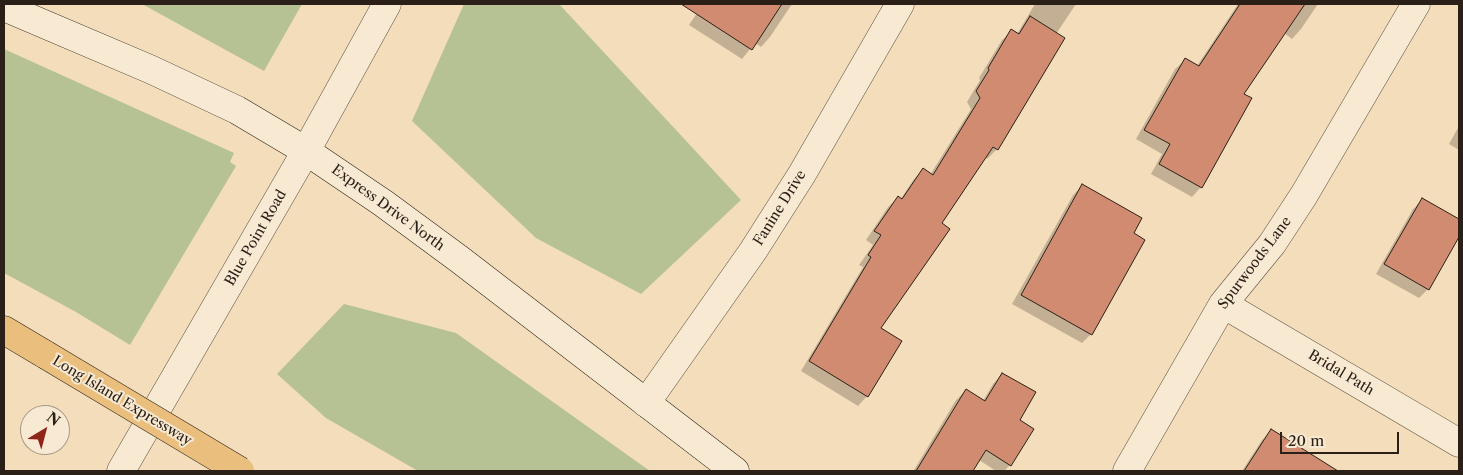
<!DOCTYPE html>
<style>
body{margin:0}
#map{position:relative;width:1463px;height:475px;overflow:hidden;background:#f4ddba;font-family:"Libre Caslon Text",serif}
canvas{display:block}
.frame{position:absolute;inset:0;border:5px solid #2a2017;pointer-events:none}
.north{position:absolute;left:20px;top:405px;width:50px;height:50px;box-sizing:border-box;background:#f8e9d2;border:1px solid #a69987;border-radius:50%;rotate:37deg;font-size:14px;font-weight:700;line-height:20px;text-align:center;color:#2a2017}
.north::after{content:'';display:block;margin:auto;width:18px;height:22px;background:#8f2418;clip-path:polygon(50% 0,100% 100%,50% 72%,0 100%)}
.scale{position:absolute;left:1280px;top:432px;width:119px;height:22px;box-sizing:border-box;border:2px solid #2a2017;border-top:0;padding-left:6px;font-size:15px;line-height:18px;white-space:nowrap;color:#2a2017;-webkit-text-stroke:4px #f8e9d2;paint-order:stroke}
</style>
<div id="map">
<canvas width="1463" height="475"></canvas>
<div class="frame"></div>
<div class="north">N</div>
<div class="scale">20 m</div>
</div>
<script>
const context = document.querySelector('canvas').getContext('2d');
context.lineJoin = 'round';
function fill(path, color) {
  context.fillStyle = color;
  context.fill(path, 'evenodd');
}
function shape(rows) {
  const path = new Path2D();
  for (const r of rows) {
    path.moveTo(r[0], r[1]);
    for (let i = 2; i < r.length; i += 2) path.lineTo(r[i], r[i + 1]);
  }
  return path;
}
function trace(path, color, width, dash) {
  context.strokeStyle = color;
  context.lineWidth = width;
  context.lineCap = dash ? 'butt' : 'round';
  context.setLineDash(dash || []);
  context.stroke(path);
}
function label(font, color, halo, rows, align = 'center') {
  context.font = font + ' "Libre Caslon Text",serif';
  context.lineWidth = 4;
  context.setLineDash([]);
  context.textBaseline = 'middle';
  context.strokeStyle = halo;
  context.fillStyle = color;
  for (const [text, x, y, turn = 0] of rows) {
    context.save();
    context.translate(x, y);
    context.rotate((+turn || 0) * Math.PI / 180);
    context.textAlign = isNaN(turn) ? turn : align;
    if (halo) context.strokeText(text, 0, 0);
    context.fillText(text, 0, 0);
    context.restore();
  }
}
fill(shape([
 [142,4,302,4,264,71],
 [464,4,559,4,741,200,641,294,536,238,412,121],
 [4,49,234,153,230,162,236,166,130,345,76,312,4,273],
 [344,304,456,333,650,471,418,471,326,418,277,374]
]), '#b6c294');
fill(shape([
 [703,4,792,4,770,37,761,47,755,43,742,59,689,25],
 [1035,4,1076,4,1056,34,997,149,987,159,985,157,940,223,880,329,867,396,858,406,801,371,863,267,859,265,873,245,866,240,888,207,898,198,900,200,914,179,923,170,930,175,971,109,967,102,980,80,979,78,1002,40,1012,31,1017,34],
 [1238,4,1318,4,1301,29,1292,39,1284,33,1243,94,1201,187,1192,197,1151,174,1162,154,1136,139,1175,69,1185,60,1197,66],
 [1459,126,1459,150,1449,144],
 [1083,185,1132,234,1091,334,1082,343,1012,304,1073,195],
 [1422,200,1459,221,1459,235,1428,289,1419,298,1376,274,1413,209],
 [1002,374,1018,420,1010,465,1004,471,996,471,979,460,972,471,917,471,914,470,956,400,966,390,983,401,993,384],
 [1271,431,1332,469,1331,471,1242,471,1262,440]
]), '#0003');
const building = shape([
 [681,4,782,4,752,50,681,4],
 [1240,4,1305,4,1244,94,1252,98,1202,188,1159,164,1170,144,1144,130,1185,58,1199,66,1240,4],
 [1030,16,1065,38,998,150,993,147,942,223,950,229,881,328,902,341,868,397,809,361,871,257,868,255,881,235,874,231,898,196,902,199,923,168,933,175,980,98,976,91,989,70,988,68,1011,29,1019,34,1030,16],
 [1082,184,1142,218,1134,233,1145,240,1092,335,1021,295,1082,184],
 [1422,198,1459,219,1459,237,1429,290,1384,264,1422,198],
 [1002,373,1036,392,1020,420,1034,429,1011,466,986,450,973,471,916,471,966,389,985,401,1002,373],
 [1271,429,1338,471,1244,471,1271,429]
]);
fill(building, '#d18b70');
trace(building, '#2a2017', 1);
const minor = shape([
 [1223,304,1459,443],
 [646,403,753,251,802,174,900,4],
 [1127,471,1223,304,1272,244,1304,195,1416,4]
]);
const tertiary = shape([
 [121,471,306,151,387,4]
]);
const secondary = shape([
 [4,7,152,70,237,110,306,151,383,203,459,259,735,471]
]);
const motorway = shape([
 [4,330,46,355]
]);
trace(minor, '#5c4f40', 29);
trace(tertiary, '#5c4f40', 29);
trace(secondary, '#2a2017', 29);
trace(motorway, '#2a2017', 29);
trace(minor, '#f8e9d2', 28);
trace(tertiary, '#f8e9d2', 28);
trace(secondary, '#f8e9d2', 28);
trace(motorway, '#eabe7d', 28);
const motorwayBridge = shape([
 [46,355,240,471]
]);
trace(motorwayBridge, '#2a2017', 29, []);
trace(motorwayBridge, '#eabe7d', 28);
label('14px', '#2a2017', '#f8e9d2', [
 ["Express Drive North",388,208,36],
 ["Fanine Drive",780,208,-58],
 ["Blue Point Road",256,238,-60],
 ["Spurwoods Lane",1255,263,-53],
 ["Bridal Path",1341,373,31],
 ["Long Island Expressway",122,401,31]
]);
</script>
